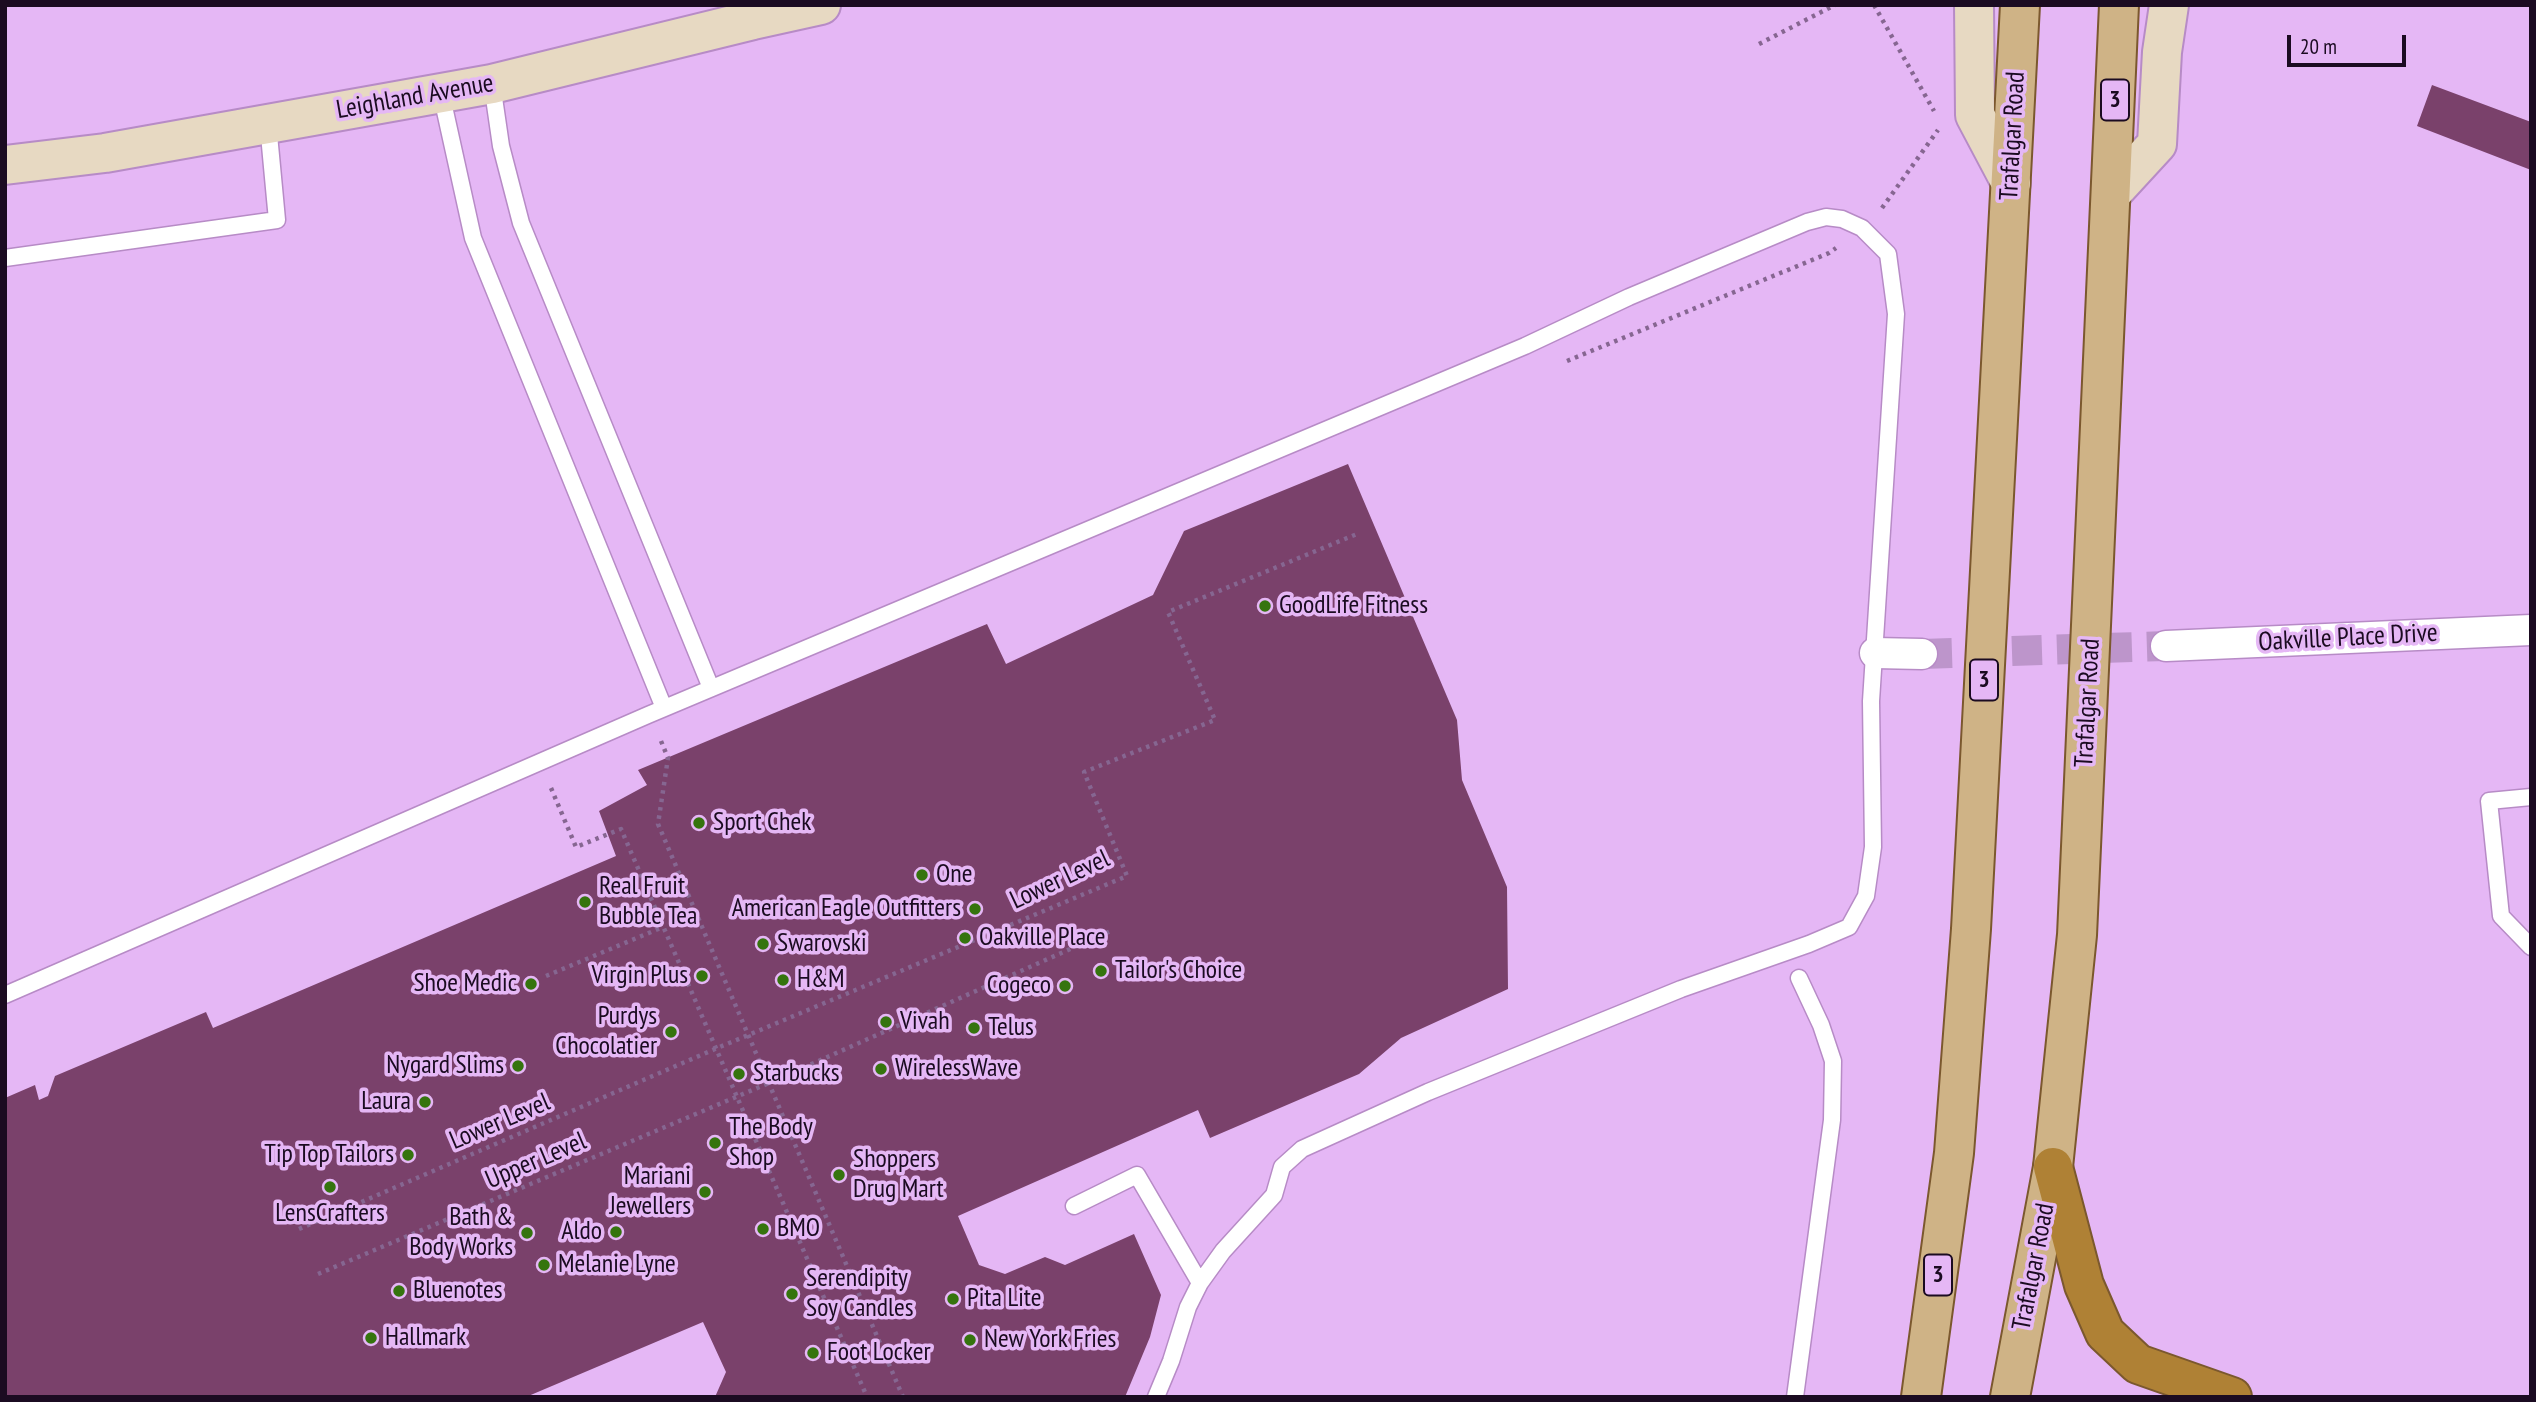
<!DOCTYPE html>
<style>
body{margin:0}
#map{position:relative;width:2536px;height:1402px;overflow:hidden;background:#e5b7f5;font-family:"PT Sans Narrow",sans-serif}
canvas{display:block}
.frame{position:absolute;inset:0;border:7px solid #1b0b21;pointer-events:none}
.scale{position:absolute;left:2287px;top:35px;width:119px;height:32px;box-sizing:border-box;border:4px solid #1b0b21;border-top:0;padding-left:9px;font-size:21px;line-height:24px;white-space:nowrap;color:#1b0b21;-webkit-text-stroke:5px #e5b7f5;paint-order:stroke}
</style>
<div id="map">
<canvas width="2536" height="1402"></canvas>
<div class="frame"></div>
<div class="scale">20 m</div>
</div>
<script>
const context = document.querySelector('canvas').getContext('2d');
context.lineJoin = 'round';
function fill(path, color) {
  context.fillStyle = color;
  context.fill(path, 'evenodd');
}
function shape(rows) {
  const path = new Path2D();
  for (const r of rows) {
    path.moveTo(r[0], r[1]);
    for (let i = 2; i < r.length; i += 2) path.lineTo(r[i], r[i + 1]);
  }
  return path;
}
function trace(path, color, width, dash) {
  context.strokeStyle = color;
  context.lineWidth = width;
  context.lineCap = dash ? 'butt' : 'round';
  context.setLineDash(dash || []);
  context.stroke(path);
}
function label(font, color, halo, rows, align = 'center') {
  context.font = font + ' "PT Sans Narrow",sans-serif';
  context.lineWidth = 7;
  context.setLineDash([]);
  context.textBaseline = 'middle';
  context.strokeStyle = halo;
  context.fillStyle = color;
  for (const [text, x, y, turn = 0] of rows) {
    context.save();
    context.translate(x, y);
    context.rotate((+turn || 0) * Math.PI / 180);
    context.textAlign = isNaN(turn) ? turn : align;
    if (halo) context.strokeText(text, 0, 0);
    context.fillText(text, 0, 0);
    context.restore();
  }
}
fill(shape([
 [2432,85,2531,122,2531,170,2417,126],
 [1348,464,1457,720,1462,780,1507,887,1508,989,1401,1038,1359,1074,1210,1138,1198,1110,958,1216,979,1265,1005,1274,1045,1257,1065,1265,1134,1234,1161,1295,1150,1337,1125,1397,715,1397,726,1372,703,1322,526,1397,5,1397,5,1098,35,1085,39,1100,48,1096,55,1076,206,1012,213,1028,616,856,599,811,647,785,638,770,987,624,1006,664,1153,595,1184,531]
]), '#7a416b');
trace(shape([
 [1922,654,2166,646]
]), '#bd95cb', 30, [30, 15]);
const lane = shape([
 [492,84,501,146,521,223,711,688],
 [441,93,473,238,664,708],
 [5,258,277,220,268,124],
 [2531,797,2489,801,2501,916,2531,947],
 [5,995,648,715,1525,346,1629,297,1807,222,1826,217,1842,219,1862,228,1888,254,1896,314,1871,701,1873,847,1866,896,1849,927,1809,944,1681,989,1428,1092,1302,1149,1282,1167,1274,1195,1223,1251,1200,1283,1188,1307,1171,1361,1156,1397],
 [1074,1206,1137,1175,1200,1283],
 [1795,1397,1832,1120,1833,1061,1821,1025,1799,978]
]);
const street = shape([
 [2166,646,2531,630],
 [1875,653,1922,654]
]);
const secondary = shape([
 [1974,5,1975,115,2011,183],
 [5,165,105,153,492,84,753,20,821,5],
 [2111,194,2157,144,2162,52,2169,5]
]);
const primary = shape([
 [1921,1397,1954,1153,1971,929,2020,5],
 [2010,1397,2053,1167,2077,935,2119,5]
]);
const highway = shape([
 [2053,1167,2084,1285,2105,1333,2138,1364,2232,1397]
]);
trace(lane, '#b78bc6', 19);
trace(street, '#b78bc6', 33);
trace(secondary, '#b78bc6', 42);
trace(primary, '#7b582e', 42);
trace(highway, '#7b582e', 42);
trace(shape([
 [1874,5,1934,111],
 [1759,44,1835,5],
 [1882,208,1938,130],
 [1567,361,1829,253,1836,248],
 [661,741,668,758,658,824,903,1397],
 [551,788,576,847,621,829,867,1397],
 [546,976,663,927],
 [299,1229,715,1049,1127,876,1084,772,1215,720,1168,612,1357,534],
 [318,1274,769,1083,1113,930]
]), '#866691', 4.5, [3.5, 5]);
trace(lane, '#fff', 16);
trace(street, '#fff', 30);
trace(secondary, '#e7d9c2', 38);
trace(primary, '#cfb386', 38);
trace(highway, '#af8135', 38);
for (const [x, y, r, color] of [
 [1265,606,7,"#35740e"],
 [699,823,7,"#35740e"],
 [922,875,7,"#35740e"],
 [585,902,7,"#35740e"],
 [975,909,7,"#35740e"],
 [965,938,7,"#35740e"],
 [763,944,7,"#35740e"],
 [1101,971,7,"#35740e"],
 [702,976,7,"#35740e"],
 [783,980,7,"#35740e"],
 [531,984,7,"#35740e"],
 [1065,986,7,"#35740e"],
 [886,1022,7,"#35740e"],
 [974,1028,7,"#35740e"],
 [671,1032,7,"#35740e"],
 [518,1066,7,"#35740e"],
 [881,1069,7,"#35740e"],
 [739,1074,7,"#35740e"],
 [425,1102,7,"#35740e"],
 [715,1143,7,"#35740e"],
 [408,1155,7,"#35740e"],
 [839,1175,7,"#35740e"],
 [330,1187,7,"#35740e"],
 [705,1192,7,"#35740e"],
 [763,1229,7,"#35740e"],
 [616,1232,7,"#35740e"],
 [527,1233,7,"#35740e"],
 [544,1265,7,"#35740e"],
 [399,1291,7,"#35740e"],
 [792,1294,7,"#35740e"],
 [953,1299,7,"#35740e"],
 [371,1338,7,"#35740e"],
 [970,1340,7,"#35740e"],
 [813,1353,7,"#35740e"]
]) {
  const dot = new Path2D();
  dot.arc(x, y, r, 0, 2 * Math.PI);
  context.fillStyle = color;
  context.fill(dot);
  trace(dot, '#e5b7f5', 2.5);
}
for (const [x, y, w] of [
 [2115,100,28],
 [1984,680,28],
 [1938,1275,28]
]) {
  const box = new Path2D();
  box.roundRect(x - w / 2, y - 20.5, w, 41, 5);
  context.fillStyle = '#e5b7f5';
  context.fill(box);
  trace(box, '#1b0b21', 2);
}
label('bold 24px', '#1b0b21', null, [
 ["3",2115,100],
 ["3",1984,680],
 ["3",1938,1275]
]);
label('26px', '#1b0b21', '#e5b7f5', [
 ["Leighland Avenue",415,97,-10],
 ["Trafalgar Road",2013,136,-87],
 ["Oakville Place Drive",2348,638,-3],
 ["Trafalgar Road",2088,703,-87],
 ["Lower Level",1060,880,-25],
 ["Lower Level",500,1122,-23],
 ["Upper Level",536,1161,-23],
 ["Trafalgar Road",2034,1267,-79]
]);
label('26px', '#1b0b21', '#e5b7f5', [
 ["GoodLife Fitness",1279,606],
 ["Sport Chek",713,823],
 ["One",936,875],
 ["Real Fruit",599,887],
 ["Bubble Tea",599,917],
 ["American Eagle Outfitters",961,909,"right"],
 ["Oakville Place",979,938],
 ["Swarovski",777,944],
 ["Tailor's Choice",1115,971],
 ["Virgin Plus",688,976,"right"],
 ["H&M",797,980],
 ["Shoe Medic",517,984,"right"],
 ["Cogeco",1051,986,"right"],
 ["Purdys",657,1017,"right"],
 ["Chocolatier",657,1047,"right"],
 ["Vivah",900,1022],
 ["Telus",988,1028],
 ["Nygard Slims",504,1066,"right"],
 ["WirelessWave",895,1069],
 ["Starbucks",753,1074],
 ["Laura",411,1102,"right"],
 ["The Body",729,1128],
 ["Shop",729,1158],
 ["Tip Top Tailors",394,1155,"right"],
 ["Shoppers",853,1160],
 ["Drug Mart",853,1190],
 ["Mariani",691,1177,"right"],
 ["Jewellers",691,1207,"right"],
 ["LensCrafters",330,1214,"center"],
 ["Bath &",513,1218,"right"],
 ["Body Works",513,1248,"right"],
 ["BMO",777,1229],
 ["Aldo",602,1232,"right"],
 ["Melanie Lyne",558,1265],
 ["Serendipity",806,1279],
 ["Soy Candles",806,1309],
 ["Bluenotes",413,1291],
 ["Pita Lite",967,1299],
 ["Hallmark",385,1338],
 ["New York Fries",984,1340],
 ["Foot Locker",827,1353]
], 'left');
</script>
